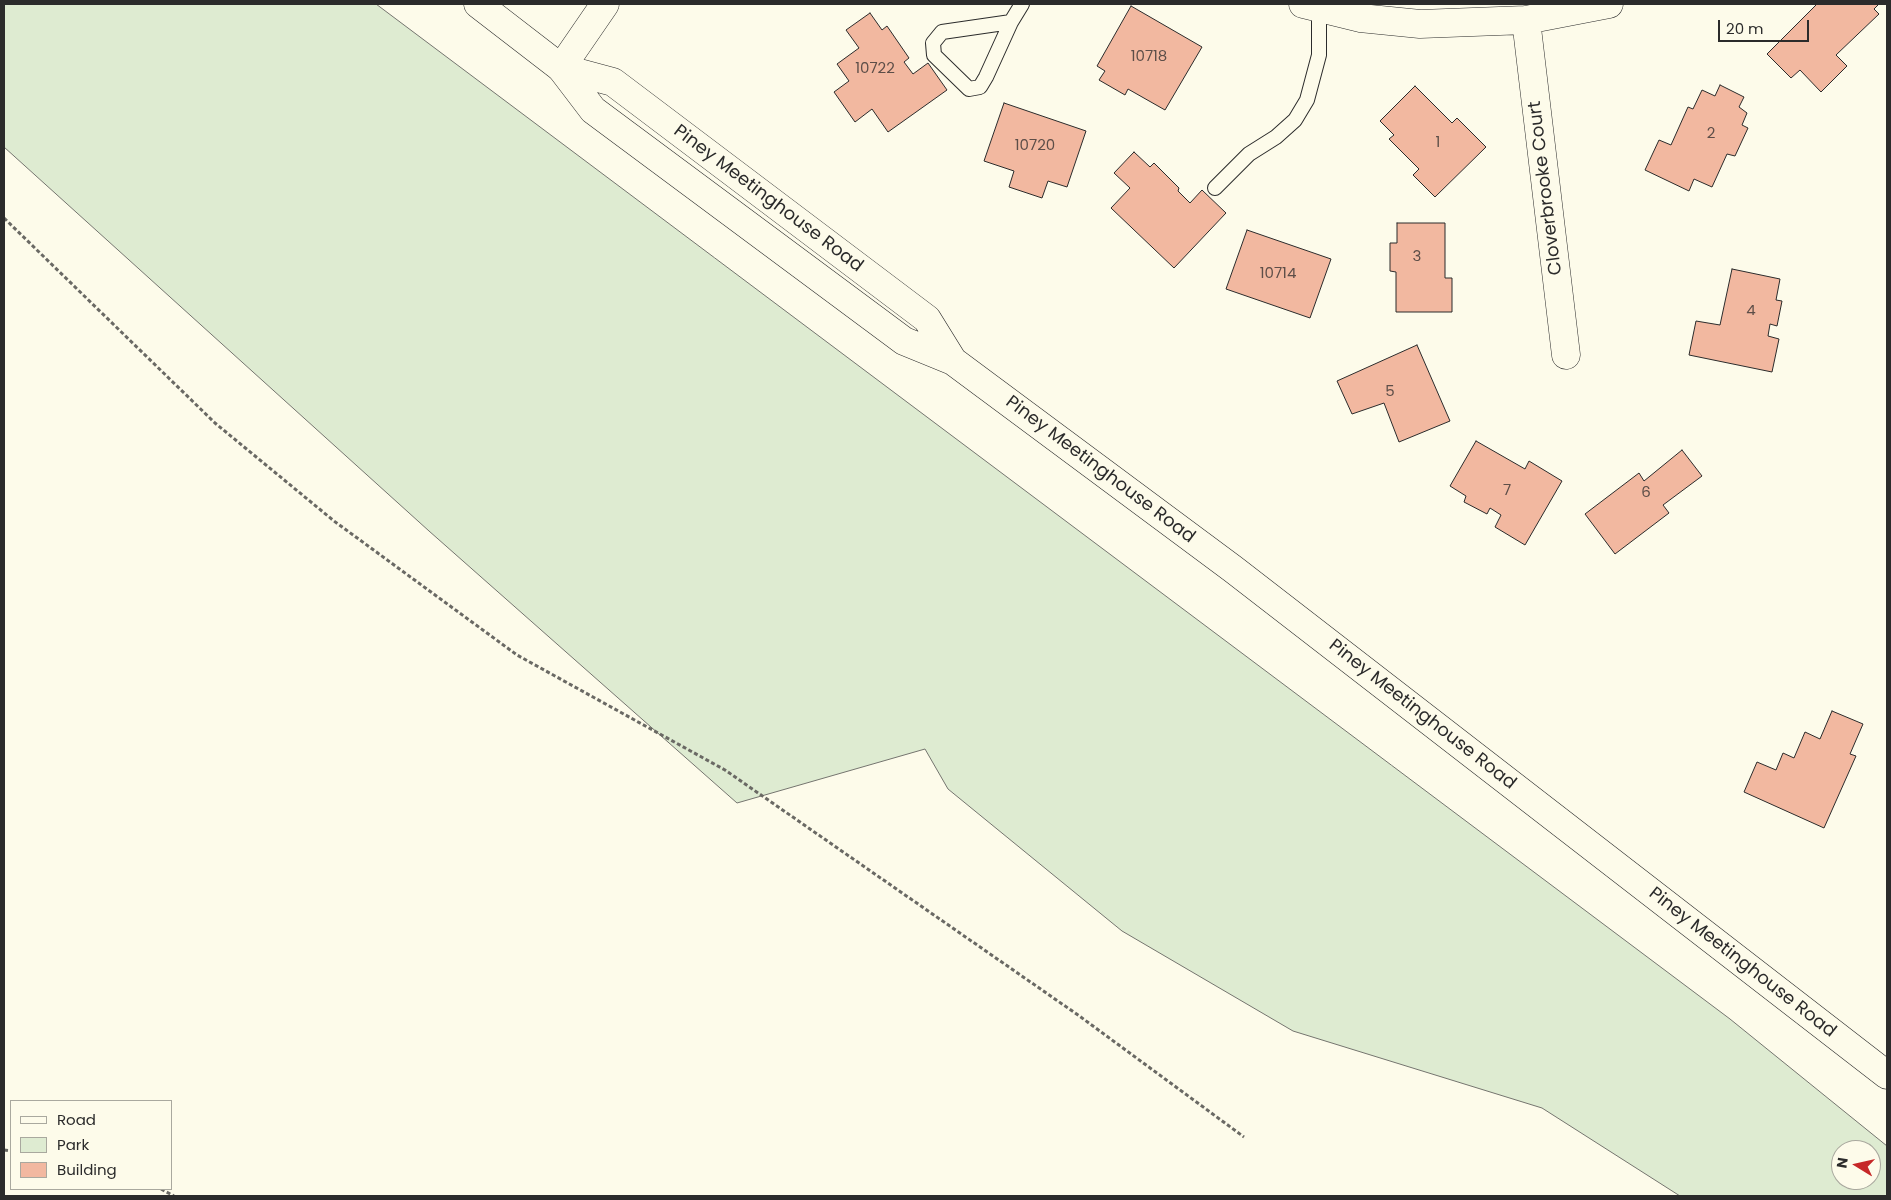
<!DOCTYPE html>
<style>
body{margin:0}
#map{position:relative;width:1891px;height:1200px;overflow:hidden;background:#fdfbea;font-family:Poppins,sans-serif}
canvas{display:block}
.frame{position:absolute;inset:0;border:5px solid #2b2b2b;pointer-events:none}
.legend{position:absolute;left:10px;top:1100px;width:162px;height:90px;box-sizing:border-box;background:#fdfbea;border:1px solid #a9a89e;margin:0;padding:6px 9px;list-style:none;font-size:15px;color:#2b2b2b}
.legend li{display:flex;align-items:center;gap:10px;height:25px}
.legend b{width:25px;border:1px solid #a9a89e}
.north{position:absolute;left:1831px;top:1140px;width:50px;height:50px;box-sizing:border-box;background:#fdfbea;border:1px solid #a9a89e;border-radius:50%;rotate:279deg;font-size:14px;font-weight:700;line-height:20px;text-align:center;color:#2b2b2b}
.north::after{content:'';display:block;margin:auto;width:18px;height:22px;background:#c62828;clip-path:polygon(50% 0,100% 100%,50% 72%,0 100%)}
.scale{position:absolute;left:1718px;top:20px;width:91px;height:22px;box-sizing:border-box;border:2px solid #2b2b2b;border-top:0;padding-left:6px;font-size:15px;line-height:18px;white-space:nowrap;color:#2b2b2b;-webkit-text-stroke:4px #fdfbea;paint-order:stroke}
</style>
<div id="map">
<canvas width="1891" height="1200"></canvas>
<div class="frame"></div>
<ul class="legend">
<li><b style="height:6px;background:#fdfbea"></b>Road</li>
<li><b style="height:14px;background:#deebd1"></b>Park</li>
<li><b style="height:14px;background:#f2b8a0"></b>Building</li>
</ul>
<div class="north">N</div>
<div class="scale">20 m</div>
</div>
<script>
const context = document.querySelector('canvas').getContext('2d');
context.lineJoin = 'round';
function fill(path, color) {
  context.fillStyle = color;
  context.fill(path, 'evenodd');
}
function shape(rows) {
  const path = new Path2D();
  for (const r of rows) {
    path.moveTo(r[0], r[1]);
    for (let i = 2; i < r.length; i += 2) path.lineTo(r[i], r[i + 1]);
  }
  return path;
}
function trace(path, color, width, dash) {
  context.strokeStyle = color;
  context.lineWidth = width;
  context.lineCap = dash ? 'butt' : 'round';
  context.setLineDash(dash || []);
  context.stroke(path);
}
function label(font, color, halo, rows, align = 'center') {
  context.font = font + ' Poppins,sans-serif';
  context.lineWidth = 4;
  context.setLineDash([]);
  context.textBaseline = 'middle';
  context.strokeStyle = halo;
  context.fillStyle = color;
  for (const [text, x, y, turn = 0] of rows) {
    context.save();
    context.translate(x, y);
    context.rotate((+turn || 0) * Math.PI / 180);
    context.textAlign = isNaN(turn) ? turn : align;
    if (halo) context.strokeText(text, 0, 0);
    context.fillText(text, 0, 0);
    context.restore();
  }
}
const green = shape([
 [4,4,376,4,1730,1019,1887,1146,1887,1196,1680,1196,1542,1108,1293,1031,1122,931,948,789,925,749,737,803,429,531,4,147,4,4],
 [1841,1150,1871,1150,1871,1180,1841,1180,1841,1150]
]);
fill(green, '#deebd1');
trace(green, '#74746e', 1);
const building = shape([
 [1817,4,1879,4,1874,9,1879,14,1836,55,1847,66,1821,92,1800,70,1791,78,1767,54,1817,4],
 [1131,6,1202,47,1165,110,1128,89,1125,95,1099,80,1105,71,1097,66,1131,6],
 [870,13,882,30,887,26,909,58,904,62,913,74,928,63,947,90,888,132,872,109,855,122,834,92,849,81,837,64,859,48,846,30,870,13],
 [1720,85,1744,97,1739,107,1747,113,1742,125,1748,128,1735,156,1727,154,1712,187,1694,179,1689,191,1645,170,1659,140,1671,145,1688,107,1693,109,1702,90,1715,96,1720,85],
 [1415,86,1452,123,1457,118,1486,147,1435,197,1413,175,1419,169,1389,139,1394,135,1380,121,1415,86],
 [1004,103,1086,131,1067,187,1048,181,1042,198,1009,187,1014,171,984,161,1004,103],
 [1134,152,1150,167,1154,163,1179,188,1178,191,1190,203,1202,190,1226,213,1174,268,1111,208,1130,188,1114,173,1134,152],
 [1397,223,1445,223,1445,278,1452,278,1452,312,1396,312,1396,272,1390,271,1390,243,1397,243,1397,223],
 [1247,230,1331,259,1310,318,1226,289,1247,230],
 [1732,269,1780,279,1776,300,1782,301,1777,326,1770,324,1768,336,1779,339,1772,372,1689,355,1696,321,1720,325,1732,269],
 [1417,345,1450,421,1399,442,1384,403,1352,414,1337,381,1417,345],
 [1476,441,1525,469,1529,461,1562,481,1525,545,1495,527,1501,515,1490,508,1487,514,1464,502,1466,496,1450,486,1476,441],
 [1682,450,1702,476,1663,505,1669,513,1615,554,1585,514,1639,473,1644,481,1682,450],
 [1832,711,1863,724,1850,754,1856,756,1824,828,1744,792,1757,762,1776,770,1783,753,1794,758,1805,732,1820,739,1832,711]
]);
fill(building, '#f2b8a0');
trace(building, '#2b2b2b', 1);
const lane = shape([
 [1011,22,942,32,933,43,934,55,969,89,980,87,986,77,1011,22,1022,4],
 [1215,188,1249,154,1276,137,1295,120,1307,100,1319,55,1319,8]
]);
const street = shape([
 [1303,4,1360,18,1420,24,1526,20,1609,4],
 [1526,20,1566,355],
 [561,68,605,4]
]);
const secondary = shape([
 [478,4,561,68,593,110,904,341,953,361,1233,569,1887,1075],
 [561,68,613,82,927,319,953,361]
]);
trace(lane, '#2b2b2b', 16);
trace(street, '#2b2b2b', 29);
trace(secondary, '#2b2b2b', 29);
trace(shape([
 [4,218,215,423,334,521,517,655,725,770,1078,1015,1244,1137],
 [4,1150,11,1151],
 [161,1189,174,1196]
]), '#6a6964', 3, [4, 2.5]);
trace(lane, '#fdfbea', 14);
trace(street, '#fdfbea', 28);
trace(secondary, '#fdfbea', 28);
label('15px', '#5d4e48', null, [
 ["10718",1149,57],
 ["10722",875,69],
 ["2",1711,134],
 ["1",1438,143],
 ["10720",1035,146],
 ["3",1417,257],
 ["10714",1278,274],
 ["4",1751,311],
 ["5",1390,392],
 ["7",1507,491],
 ["6",1646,493]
]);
label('18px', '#2b2b2b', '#fdfbea', [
 ["Cloverbrooke Court",1546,188,-97],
 ["Piney Meetinghouse Road",768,199,37],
 ["Piney Meetinghouse Road",1100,470,37],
 ["Piney Meetinghouse Road",1422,715,38],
 ["Piney Meetinghouse Road",1742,963,38]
]);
</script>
